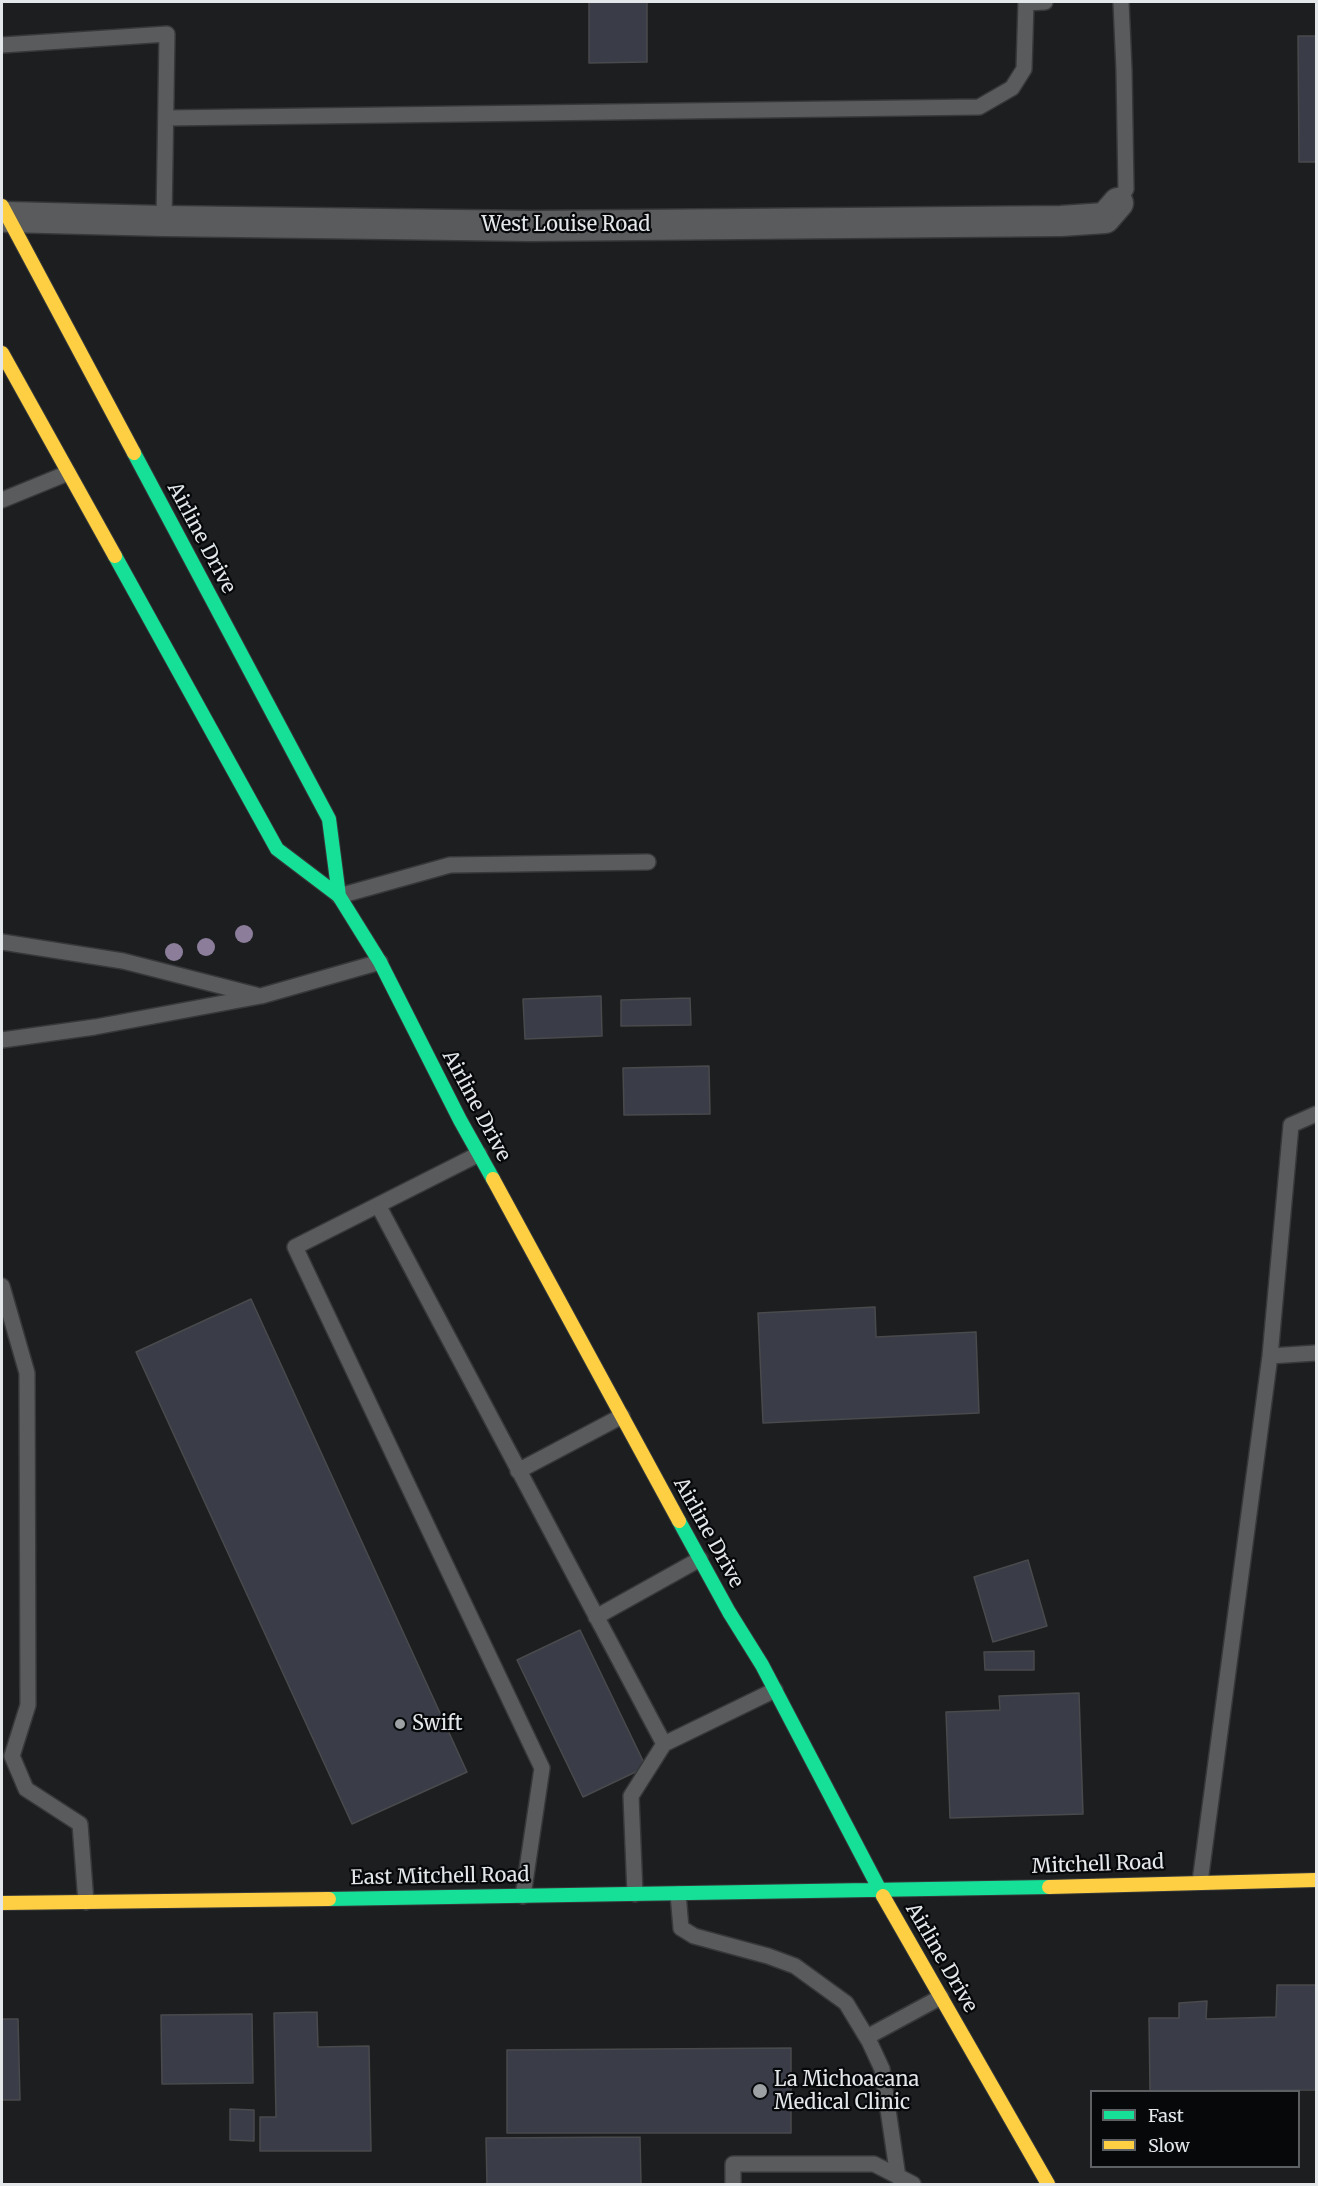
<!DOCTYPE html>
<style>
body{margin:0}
#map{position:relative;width:1318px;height:2186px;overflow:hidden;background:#1c1e20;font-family:Merriweather,serif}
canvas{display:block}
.frame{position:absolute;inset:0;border:3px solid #e3e7e9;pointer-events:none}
.legend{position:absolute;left:1090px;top:2090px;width:210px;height:78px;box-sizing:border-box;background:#06080a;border:2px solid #5e6163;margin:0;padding:8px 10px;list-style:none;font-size:18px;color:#e3e7e9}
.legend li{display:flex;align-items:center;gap:12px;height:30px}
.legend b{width:30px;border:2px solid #5e6163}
</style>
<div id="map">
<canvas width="1318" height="2186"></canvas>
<div class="frame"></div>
<ul class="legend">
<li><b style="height:8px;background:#16e098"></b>Fast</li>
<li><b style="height:8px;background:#ffcf43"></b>Slow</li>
</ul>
</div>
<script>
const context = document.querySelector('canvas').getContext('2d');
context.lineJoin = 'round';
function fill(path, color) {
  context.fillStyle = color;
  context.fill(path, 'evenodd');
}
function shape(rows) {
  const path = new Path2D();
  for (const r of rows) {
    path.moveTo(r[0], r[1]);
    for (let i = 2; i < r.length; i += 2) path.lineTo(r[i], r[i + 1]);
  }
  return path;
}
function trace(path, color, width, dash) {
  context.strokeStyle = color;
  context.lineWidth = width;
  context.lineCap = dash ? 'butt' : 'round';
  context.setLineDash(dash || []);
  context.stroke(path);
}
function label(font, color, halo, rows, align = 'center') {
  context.font = font + ' Merriweather,serif';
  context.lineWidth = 4.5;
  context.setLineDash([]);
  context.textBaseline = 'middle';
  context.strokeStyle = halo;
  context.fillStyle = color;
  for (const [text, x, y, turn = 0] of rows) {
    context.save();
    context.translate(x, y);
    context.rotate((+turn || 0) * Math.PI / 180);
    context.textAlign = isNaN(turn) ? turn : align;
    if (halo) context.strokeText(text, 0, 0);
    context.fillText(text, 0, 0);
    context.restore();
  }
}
const building = shape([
 [589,2,647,2,647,62,589,63,589,2],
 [1298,36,1316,36,1316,162,1299,162,1298,36],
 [601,996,602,1036,525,1039,523,999,601,996],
 [690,998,691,1025,621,1026,621,1000,690,998],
 [709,1066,710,1114,624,1115,623,1068,709,1066],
 [251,1299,467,1772,352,1824,136,1352,251,1299],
 [875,1307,876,1337,976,1332,979,1413,763,1423,758,1313,875,1307],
 [1028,1560,1047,1626,993,1642,974,1577,1028,1560],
 [580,1630,646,1767,583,1797,517,1660,580,1630],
 [1034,1651,1034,1670,985,1670,984,1652,1034,1651],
 [1079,1693,1083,1814,950,1818,946,1712,1000,1710,999,1696,1079,1693],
 [1277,1985,1316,1985,1316,2090,1150,2091,1149,2018,1179,2018,1179,2003,1207,2001,1206,2019,1276,2017,1277,1985],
 [317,2012,318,2047,369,2046,371,2151,260,2151,260,2117,276,2117,274,2013,317,2012],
 [252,2014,253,2083,162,2084,161,2015,252,2014],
 [2,2019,18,2019,20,2100,2,2100,2,2019],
 [791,2048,791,2133,507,2133,507,2050,791,2048],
 [230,2109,254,2110,254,2141,230,2140,230,2109],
 [640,2137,641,2184,487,2184,486,2138,640,2137]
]);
fill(building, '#3a3c48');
trace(building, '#494a4c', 1.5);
const lane = shape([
 [2,45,167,34,164,221],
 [166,118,979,107,1012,88,1024,69,1026,3,1045,2],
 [1118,203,1126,189,1124,70,1121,2],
 [2,500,68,473],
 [339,896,450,865,648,862],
 [2,942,123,961,256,995],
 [2,1040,95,1027,261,996,380,962],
 [479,1154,295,1247,542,1768,523,1896],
 [378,1205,664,1744,775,1690],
 [2,1286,27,1373,28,1705,12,1756,26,1789,80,1824,86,1902],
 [1270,1356,1316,1353],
 [518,1471,622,1416],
 [596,1617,700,1559],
 [1200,1882,1270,1356,1291,1125,1316,1114],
 [635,1894,631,1796,664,1744],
 [678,1894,681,1928,694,1936,768,1956,795,1966,846,2003,869,2041,882,2069,898,2177],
 [867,2037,941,1997],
 [733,2184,733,2164,874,2164,913,2184]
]);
const street = shape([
 [7,217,164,221,531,226,1061,221,1105,218,1118,203]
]);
const fast = shape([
 [134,453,329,819,339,896],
 [115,556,277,849,339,896,380,962,460,1120,493,1179],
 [679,1521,729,1612,762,1665,883,1896],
 [329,1899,1049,1887]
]);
const slow = shape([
 [2,206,134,453],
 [2,353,115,556],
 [493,1179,679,1521],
 [1049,1887,1316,1880],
 [883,1896,1048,2184],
 [2,1903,329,1899]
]);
trace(lane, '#36383a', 18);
trace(street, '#36383a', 33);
trace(fast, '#36383a', 16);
trace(slow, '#36383a', 16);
trace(lane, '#595b5c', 15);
trace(street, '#595b5c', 30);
trace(fast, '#16e098', 14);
trace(slow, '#ffcf43', 14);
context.fillStyle = '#8c7e9a';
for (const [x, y] of [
 [244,934],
 [206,947],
 [174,952]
]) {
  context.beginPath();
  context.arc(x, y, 9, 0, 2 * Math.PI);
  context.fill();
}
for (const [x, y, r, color] of [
 [400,1724,6,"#9da1a3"],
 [760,2091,8,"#9da1a3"]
]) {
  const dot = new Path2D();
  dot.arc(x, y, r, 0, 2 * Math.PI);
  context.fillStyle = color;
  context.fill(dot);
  trace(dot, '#06080a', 2);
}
label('20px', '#e3e7e9', '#06080a', [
 ["West Louise Road",566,225],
 ["Airline Drive",201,538,62],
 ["Airline Drive",476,1106,62],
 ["Airline Drive",708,1533,61],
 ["Mitchell Road",1098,1865,-2],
 ["East Mitchell Road",440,1877,-1],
 ["Airline Drive",941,1958,60]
]);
label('20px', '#e3e7e9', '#06080a', [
 ["Swift",412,1724],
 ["La Michoacana",774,2080],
 ["Medical Clinic",774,2103]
], 'left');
</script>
